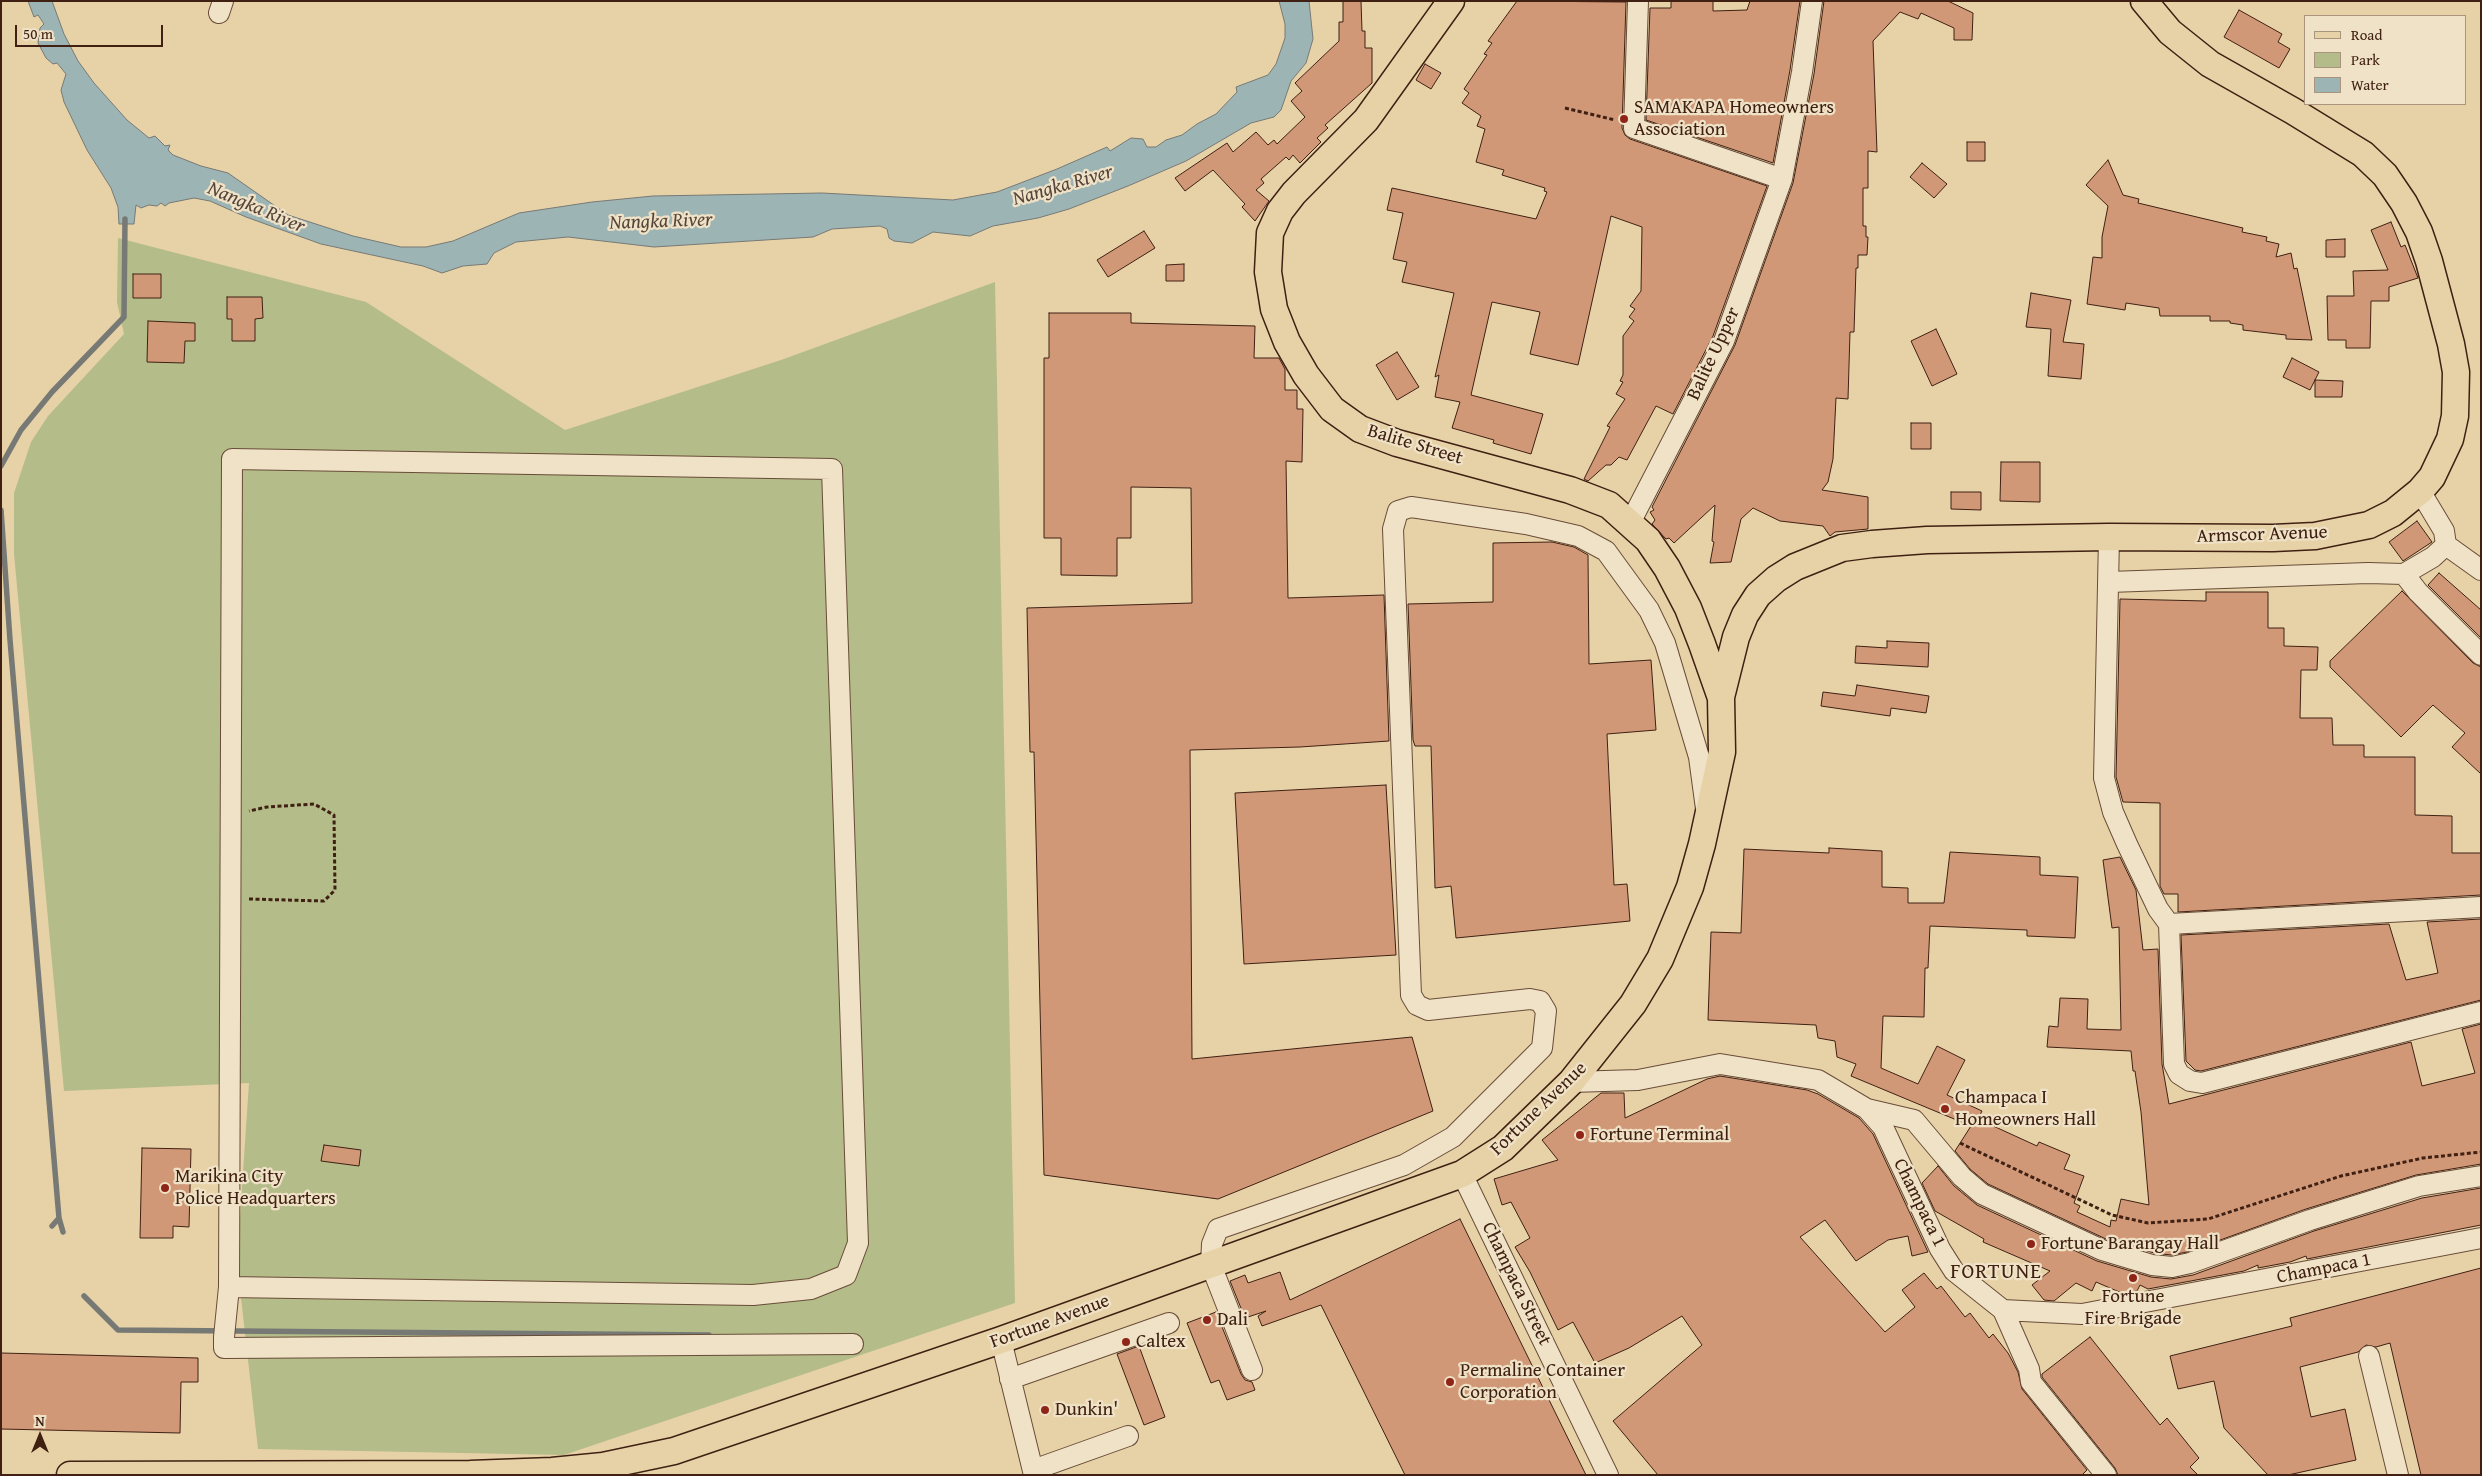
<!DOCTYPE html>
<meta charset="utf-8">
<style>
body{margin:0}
#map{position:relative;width:2482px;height:1476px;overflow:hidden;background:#e7d2a8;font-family:"Gentium Book Plus",serif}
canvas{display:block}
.frame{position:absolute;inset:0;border:2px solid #3f2012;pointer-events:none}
.legend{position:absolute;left:2304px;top:15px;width:162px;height:90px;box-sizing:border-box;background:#efe2c6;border:1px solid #a9947e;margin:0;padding:6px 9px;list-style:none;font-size:15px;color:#3f2012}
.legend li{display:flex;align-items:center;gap:10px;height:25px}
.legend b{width:25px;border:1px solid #a9947e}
.north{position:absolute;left:15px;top:1411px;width:50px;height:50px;-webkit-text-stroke:4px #efe2c6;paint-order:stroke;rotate:0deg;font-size:14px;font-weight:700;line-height:20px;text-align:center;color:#3f2012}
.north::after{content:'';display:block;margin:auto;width:18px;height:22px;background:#3f2012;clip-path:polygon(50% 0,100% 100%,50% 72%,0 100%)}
.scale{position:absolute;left:15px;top:25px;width:148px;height:22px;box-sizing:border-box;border:2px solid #3f2012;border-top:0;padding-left:6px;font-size:15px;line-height:18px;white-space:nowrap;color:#3f2012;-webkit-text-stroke:4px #efe2c6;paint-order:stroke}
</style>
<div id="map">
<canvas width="2482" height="1476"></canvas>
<div class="frame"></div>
<ul class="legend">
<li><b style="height:6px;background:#e7d2a8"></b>Road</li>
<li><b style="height:14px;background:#b4bc89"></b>Park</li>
<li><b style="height:14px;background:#9db4b5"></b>Water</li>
</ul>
<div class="north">N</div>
<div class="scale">50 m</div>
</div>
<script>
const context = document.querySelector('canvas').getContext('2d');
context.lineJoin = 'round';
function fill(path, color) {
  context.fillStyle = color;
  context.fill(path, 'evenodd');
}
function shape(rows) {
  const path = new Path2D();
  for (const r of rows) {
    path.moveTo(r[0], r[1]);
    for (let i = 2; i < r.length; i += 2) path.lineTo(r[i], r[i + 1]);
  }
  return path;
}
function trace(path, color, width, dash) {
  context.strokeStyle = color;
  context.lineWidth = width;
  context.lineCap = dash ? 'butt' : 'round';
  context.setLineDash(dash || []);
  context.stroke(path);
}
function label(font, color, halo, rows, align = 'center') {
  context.font = font + ' "Gentium Book Plus",serif';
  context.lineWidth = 4.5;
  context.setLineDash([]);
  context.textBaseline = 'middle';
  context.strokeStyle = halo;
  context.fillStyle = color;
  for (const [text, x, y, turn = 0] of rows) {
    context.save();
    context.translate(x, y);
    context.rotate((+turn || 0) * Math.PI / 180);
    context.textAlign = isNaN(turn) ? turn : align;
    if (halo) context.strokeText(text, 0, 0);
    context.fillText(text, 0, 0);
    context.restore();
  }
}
fill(shape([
 [118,238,366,302,565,430,781,360,995,282,1015,1303,564,1455,258,1449,237,1262,249,1083,64,1091,14,554,14,493,31,442,48,416,124,334,117,302]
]), '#b4bc89');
const water = shape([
 [28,1,52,1,64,34,78,61,94,83,127,120,149,138,155,136,165,146,170,145,168,150,173,155,201,166,228,173,288,215,353,236,401,247,426,247,453,241,519,213,592,202,653,196,822,193,953,200,997,192,1057,169,1107,147,1110,151,1131,138,1143,139,1147,147,1156,147,1166,140,1182,135,1197,124,1216,114,1237,92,1236,87,1268,75,1276,64,1285,38,1285,24,1279,1,1309,1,1313,39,1306,63,1291,81,1281,110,1274,117,1251,123,1186,161,1128,186,1069,209,1038,218,993,226,970,236,933,232,912,243,894,241,889,238,887,229,880,226,832,229,813,237,654,247,568,237,516,242,494,253,487,264,463,266,442,273,423,266,321,244,246,217,210,201,194,198,169,203,165,206,161,203,157,206,149,205,141,208,136,205,134,224,119,224,118,207,111,188,87,150,64,102,61,90,66,74,57,63,53,64,46,58,38,43,40,28,44,24,38,15,34,17,28,1]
]);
fill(water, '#9db4b5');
trace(water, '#777974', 1);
trace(shape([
 [1,466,21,430,52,392,124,317,125,219],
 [1,510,10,640,59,1218,63,1232],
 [52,1226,59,1218],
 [84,1296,118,1330,709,1335]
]), '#777974', 5.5);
const building = shape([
 [1343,1,1361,1,1362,31,1365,31,1365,48,1372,48,1372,83,1325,125,1328,128,1317,138,1321,142,1300,163,1293,155,1289,160,1286,157,1261,179,1264,183,1256,190,1269,201,1255,221,1242,207,1245,204,1213,170,1185,191,1175,178,1227,143,1233,152,1256,132,1268,145,1274,140,1277,144,1305,117,1291,101,1302,91,1295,83,1339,41,1339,22,1343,22,1343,1],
 [1517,1,1626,2,1622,128,1625,135,1630,139,1767,186,1713,336,1673,414,1656,406,1627,460,1619,457,1611,465,1606,465,1588,481,1584,479,1610,427,1607,426,1625,399,1616,394,1623,382,1620,381,1623,375,1623,336,1634,321,1629,317,1635,309,1630,306,1641,291,1642,227,1611,216,1578,365,1530,354,1540,312,1492,302,1471,395,1543,414,1531,454,1493,443,1494,440,1452,428,1460,402,1435,397,1439,375,1435,377,1454,293,1402,282,1407,262,1393,259,1403,213,1387,210,1392,188,1536,219,1547,192,1544,191,1545,188,1502,175,1504,170,1476,162,1485,129,1477,126,1481,116,1462,103,1469,93,1464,89,1487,55,1484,54,1492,43,1488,41,1517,1],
 [1671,1,1713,1,1713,11,1747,10,1750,1,1800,1,1790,70,1773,163,1646,120,1650,8,1671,8,1671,1],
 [1824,1,1948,1,1973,13,1972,40,1954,40,1954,28,1921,13,1918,19,1900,12,1873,41,1877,152,1868,151,1868,188,1863,188,1863,226,1866,226,1866,237,1868,237,1867,255,1858,255,1858,268,1856,268,1854,332,1850,332,1848,399,1836,398,1833,459,1828,482,1822,490,1868,497,1868,529,1835,532,1830,536,1823,526,1780,521,1753,508,1741,519,1731,562,1710,563,1714,542,1712,541,1715,505,1674,543,1669,538,1666,539,1652,524,1655,520,1650,512,1654,510,1652,507,1735,345,1793,183,1814,74,1824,1],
 [2239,10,2282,34,2278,42,2290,49,2279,68,2224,37,2239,10],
 [1425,64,1441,73,1431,89,1416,80,1425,64],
 [1967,142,1985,142,1985,161,1967,161,1967,142],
 [2108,160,2123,195,2139,199,2138,203,2243,228,2242,232,2267,237,2266,241,2279,244,2276,257,2291,253,2294,269,2297,268,2312,340,2286,339,2286,335,2243,330,2243,325,2230,323,2230,321,2210,321,2210,316,2160,316,2159,308,2126,303,2125,310,2087,304,2093,257,2102,258,2102,237,2108,206,2086,185,2108,160],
 [1922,163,1947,184,1934,198,1910,177,1922,163],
 [2391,222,2401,247,2405,245,2418,278,2389,287,2389,301,2371,301,2370,348,2346,348,2346,340,2328,340,2327,296,2354,296,2353,271,2388,270,2371,230,2391,222],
 [1144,231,1155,248,1108,277,1097,260,1144,231],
 [2345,239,2345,257,2326,257,2326,240,2345,239],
 [1184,264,1184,281,1166,281,1166,265,1184,264],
 [133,274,161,274,161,298,133,298,133,274],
 [2031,293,2071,300,2063,342,2084,344,2081,379,2048,376,2051,329,2026,327,2031,293],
 [227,297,262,297,263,318,255,319,255,341,232,341,232,319,227,319,227,297],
 [1049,313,1131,313,1131,323,1255,326,1254,358,1279,358,1285,369,1285,390,1297,390,1297,409,1303,409,1302,462,1286,461,1288,598,1384,595,1389,741,1300,747,1190,750,1192,1059,1412,1037,1433,1111,1218,1199,1044,1175,1034,752,1030,752,1027,608,1192,603,1191,488,1131,487,1131,538,1117,538,1117,576,1061,575,1061,538,1044,538,1044,358,1049,358,1049,313],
 [148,321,195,323,195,341,185,341,184,363,147,362,148,321],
 [1936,329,1957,374,1932,386,1911,341,1936,329],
 [1397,352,1419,387,1397,400,1376,365,1397,352],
 [2292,358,2319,372,2310,390,2283,377,2292,358],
 [2315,380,2343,381,2342,397,2315,397,2315,380],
 [1911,423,1931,423,1931,449,1911,449,1911,423],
 [2001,462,2040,462,2040,502,2000,501,2001,462],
 [1951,492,1981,492,1981,510,1951,509,1951,492],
 [2417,521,2432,542,2403,561,2389,542,2417,521],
 [1552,542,1574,547,1588,555,1589,664,1651,660,1656,730,1607,734,1614,885,1627,884,1630,921,1456,938,1451,886,1435,888,1431,746,1415,746,1413,740,1408,604,1493,602,1493,543,1552,542],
 [2439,573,2481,610,2481,638,2428,585,2439,573],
 [2402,591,2473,663,2481,667,2481,774,2452,747,2465,733,2433,705,2401,737,2330,667,2330,661,2402,591],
 [2206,592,2268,592,2268,628,2284,628,2284,646,2318,647,2317,670,2301,670,2300,718,2332,718,2333,745,2364,745,2364,757,2415,757,2415,815,2452,816,2452,853,2481,853,2481,895,2178,912,2178,894,2164,894,2160,886,2160,803,2123,802,2116,777,2120,599,2206,601,2206,592],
 [1887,641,1929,643,1928,667,1855,663,1856,646,1887,648,1887,641],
 [1857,685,1929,696,1926,713,1891,708,1890,716,1821,706,1823,692,1855,696,1857,685],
 [1386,785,1396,955,1244,964,1235,793,1386,785],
 [1829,848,1882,851,1882,887,1908,888,1908,903,1944,903,1950,852,2040,857,2040,875,2078,877,2075,938,2027,936,2027,930,1930,926,1928,968,1925,968,1924,1017,1883,1016,1881,1068,1918,1084,1937,1046,1965,1060,1947,1095,1982,1111,1978,1119,2037,1146,2039,1142,2070,1155,2064,1169,2084,1176,2074,1203,2080,1206,2077,1212,2110,1227,2111,1220,2116,1221,2121,1199,2149,1205,2141,1112,2135,1071,2133,1071,2131,1051,2047,1047,2049,1026,2058,1027,2060,998,2088,999,2087,1029,2121,1030,2119,927,2112,928,2103,860,2120,857,2136,890,2143,950,2158,949,2162,1064,2169,1104,2411,1042,2422,1086,2475,1073,2462,1029,2481,1024,2481,1164,2416,1175,2306,1209,2187,1252,2171,1255,2154,1253,2106,1239,1988,1184,1970,1169,1955,1151,1971,1126,1851,1076,1856,1064,1837,1057,1835,1041,1818,1038,1816,1025,1708,1020,1711,932,1741,933,1744,849,1829,853,1829,848],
 [2481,919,2481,1000,2201,1071,2195,1070,2186,1061,2181,935,2389,924,2406,980,2438,973,2427,922,2481,919],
 [1720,1076,1807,1090,1818,1094,1859,1118,1873,1134,1928,1252,1912,1256,1908,1236,1888,1240,1856,1261,1825,1220,1800,1237,1885,1332,1915,1307,1902,1290,1924,1273,1937,1289,1941,1286,1965,1317,1970,1313,1989,1338,1993,1334,2008,1353,2018,1372,2022,1389,2087,1470,2082,1475,1658,1475,1613,1421,1702,1345,1682,1316,1629,1348,1595,1363,1573,1322,1558,1330,1530,1272,1515,1247,1530,1238,1511,1202,1502,1205,1494,1179,1558,1160,1542,1140,1601,1093,1624,1093,1625,1118,1707,1079,1720,1076],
 [324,1145,361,1150,359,1166,321,1161,324,1145],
 [142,1148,191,1149,189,1227,173,1226,173,1238,140,1238,142,1148],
 [1938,1166,1954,1186,1977,1205,2097,1261,2151,1277,2171,1279,2193,1275,2314,1231,2422,1198,2481,1188,2481,1225,2307,1259,2306,1256,2290,1262,2258,1268,2258,1265,2244,1271,2148,1289,2140,1285,2137,1291,2124,1294,2096,1282,2092,1291,2076,1283,2054,1301,2044,1300,2032,1285,2050,1271,1983,1242,1984,1239,1935,1211,1922,1183,1938,1166],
 [1460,1219,1586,1475,1405,1475,1321,1305,1262,1326,1258,1316,1266,1311,1245,1318,1230,1281,1245,1275,1248,1283,1280,1272,1290,1300,1460,1219],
 [2481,1268,2481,1475,2421,1475,2390,1343,2376,1347,2366,1345,2358,1352,2300,1367,2311,1417,2345,1409,2356,1460,2288,1475,2268,1475,2224,1428,2214,1381,2178,1389,2170,1356,2292,1326,2290,1318,2481,1268],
 [1216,1312,1241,1374,1245,1380,1252,1382,1255,1390,1227,1400,1219,1380,1211,1383,1187,1323,1216,1312],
 [2090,1337,2160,1425,2167,1418,2199,1458,2190,1467,2198,1475,2118,1475,2115,1468,2042,1377,2042,1374,2090,1337],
 [1139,1346,1165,1417,1144,1425,1117,1354,1139,1346],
 [1,1353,198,1358,198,1382,181,1382,180,1433,1,1429,1,1353]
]);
fill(building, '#d19878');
trace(building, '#3f2012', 1);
const minor = shape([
 [1638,1,1634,128,1782,179],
 [219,13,223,1],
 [2420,491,2444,531,2446,545,2481,570],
 [1630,523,1724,341,1782,179,1802,72,1812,1],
 [2109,537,2104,778,2113,812,2127,844,2158,909,2169,924,2174,1064,2179,1074,2190,1081,2202,1083,2481,1012],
 [2446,545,2433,557,2404,574,2418,592,2481,655],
 [2109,582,2368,573,2404,574],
 [2169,924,2481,907],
 [1571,1082,1638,1080,1720,1064,1818,1080,1867,1109,1883,1127,1940,1249,1954,1271,2003,1310,2082,1314,2481,1238],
 [1867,1109,1914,1120,1962,1177,1982,1194,2102,1250,2152,1265,2172,1267,2190,1263,2310,1220,2419,1186,2481,1176],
 [1462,1174,1608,1475],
 [229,1287,753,1295,811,1289,846,1275,858,1243,832,469,232,459,229,1287,224,1337,224,1348,853,1344],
 [2003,1310,2029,1369,2031,1382,2106,1475],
 [1001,1340,1034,1475],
 [2369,1356,2398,1475],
 [1252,1370,1211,1265,1212,1244,1218,1229,1404,1165,1453,1137,1542,1048,1546,1011,1540,1001,1530,999,1428,1010,1417,1005,1411,995,1393,529,1398,511,1411,507,1526,524,1578,536,1606,551,1649,610,1665,643,1699,757,1706,809],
 [1010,1379,1169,1323],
 [1033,1470,1128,1436]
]);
const major = shape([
 [1721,697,1736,637,1745,615,1758,595,1776,579,1795,567,1842,548,1872,544,1927,540,2109,537,2273,538,2315,536,2369,525,2393,513,2420,491,2432,477,2450,439,2455,416,2456,372,2451,344,2429,261,2419,232,2404,203,2385,175,2363,154,2293,111,2210,64,2170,32,2144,1],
 [70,1475,470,1474,552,1471,603,1466,674,1451,1001,1340,1462,1174,1503,1148,1571,1082,1633,1004,1660,959,1690,887,1702,844,1722,752,1721,698,1702,644,1688,608,1667,568,1648,540,1609,505,1570,490,1397,443,1360,429,1332,409,1306,375,1287,342,1274,309,1268,272,1270,233,1280,211,1294,193,1366,120,1451,1]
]);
trace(minor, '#694c38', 22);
trace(major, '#3f2012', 29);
trace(shape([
 [1565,108,1615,120],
 [249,899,324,901,335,890,334,815,314,804,267,807,249,811],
 [1960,1143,2112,1215,2148,1223,2208,1219,2341,1176,2423,1158,2481,1152]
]), '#3f2012', 3, [4, 2.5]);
trace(minor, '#efe2c6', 20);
trace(major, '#e7d2a8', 26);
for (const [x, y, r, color] of [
 [1624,119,5,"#8f2418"],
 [1945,1109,5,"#8f2418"],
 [1580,1135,5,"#8f2418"],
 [165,1188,5,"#8f2418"],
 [2031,1244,5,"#8f2418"],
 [2133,1278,5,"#8f2418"],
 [1207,1320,5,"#8f2418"],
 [1126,1342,5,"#8f2418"],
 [1450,1382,5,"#8f2418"],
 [1045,1410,5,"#8f2418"]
]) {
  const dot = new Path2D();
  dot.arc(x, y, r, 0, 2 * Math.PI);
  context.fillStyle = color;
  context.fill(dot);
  trace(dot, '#efe2c6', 2);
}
label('19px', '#3f2012', '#efe2c6', [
 ["SAMAKAPA Homeowners",1634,108],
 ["Association",1634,130],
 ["Champaca Ⅰ",1955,1098],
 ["Homeowners Hall",1955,1120],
 ["Fortune Terminal",1590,1135],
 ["Marikina City",175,1177],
 ["Police Headquarters",175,1199],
 ["Fortune Barangay Hall",2041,1244],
 ["Fortune",2133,1297,"center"],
 ["Fire Brigade",2133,1319,"center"],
 ["Dali",1217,1320],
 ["Caltex",1136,1342],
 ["Permaline Container",1460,1371],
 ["Corporation",1460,1393],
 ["Dunkin'",1055,1410]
], 'left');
label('19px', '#3f2012', '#efe2c6', [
 ["Balite Upper",1714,354,-65],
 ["Balite Street",1415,445,17],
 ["Armscor Avenue",2262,535,-2],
 ["Fortune Avenue",1539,1109,-44],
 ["Champaca 1",1919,1203,64],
 ["Champaca 1",2324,1269,-11],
 ["Champaca Street",1516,1284,64],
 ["Fortune Avenue",1050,1322,-20]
]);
label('italic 20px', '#56453b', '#efe2c6', [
 ["Nangka River",1063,186,-16],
 ["Nangka River",256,208,23],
 ["Nangka River",661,222,-2]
]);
context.letterSpacing = '1px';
label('21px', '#3f2012', '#efe2c6', [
 ["FORTUNE",1996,1273]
]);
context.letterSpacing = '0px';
</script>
